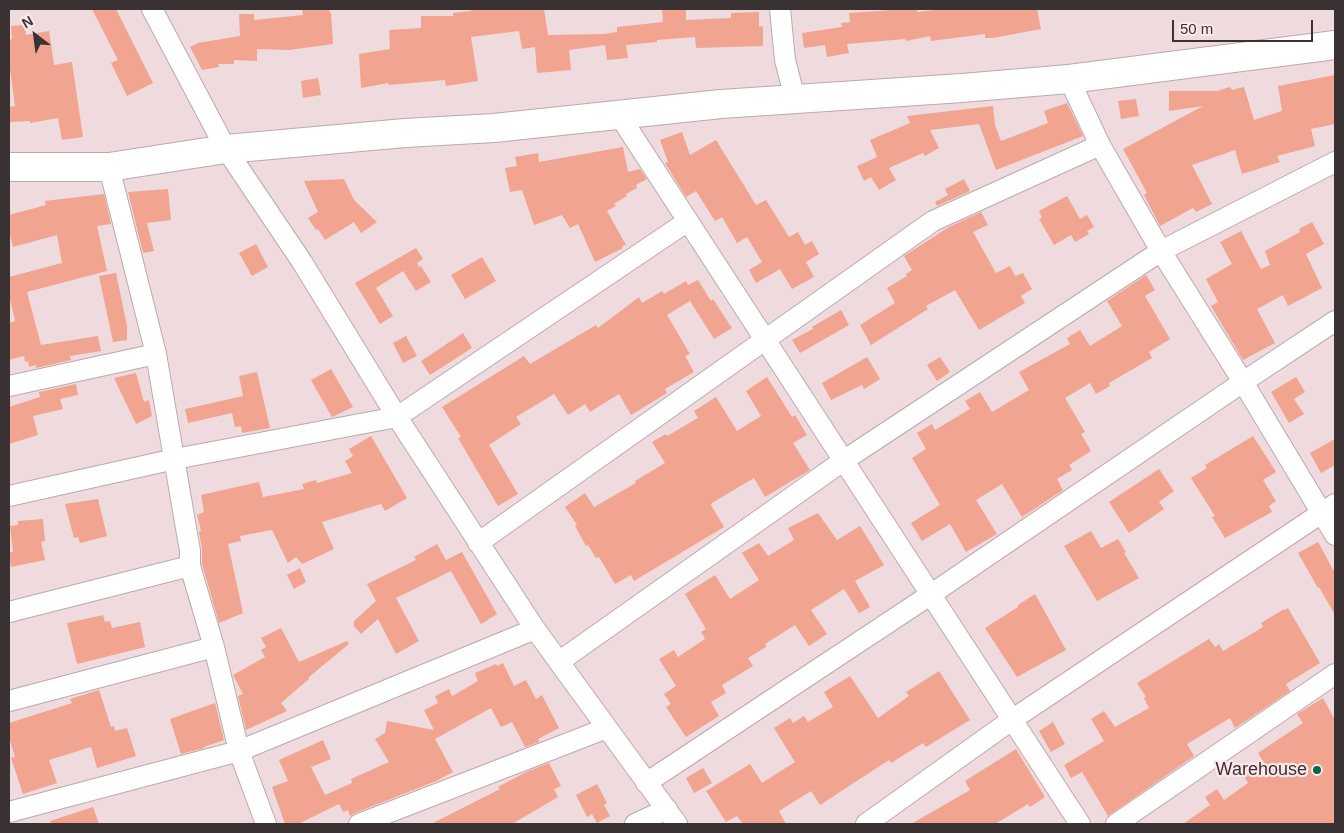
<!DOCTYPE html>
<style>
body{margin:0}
#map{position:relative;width:1344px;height:833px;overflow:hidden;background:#efdade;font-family:Arial,sans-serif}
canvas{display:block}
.frame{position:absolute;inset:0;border:10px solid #393132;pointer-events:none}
.north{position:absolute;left:10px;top:10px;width:50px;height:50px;-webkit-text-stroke:4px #fde7eb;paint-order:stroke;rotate:330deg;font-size:14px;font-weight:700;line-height:20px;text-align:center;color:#393132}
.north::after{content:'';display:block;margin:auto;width:18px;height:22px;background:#393132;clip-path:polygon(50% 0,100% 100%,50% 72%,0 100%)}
.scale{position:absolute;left:1172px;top:20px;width:141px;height:22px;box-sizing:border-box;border:2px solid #393132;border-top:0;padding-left:6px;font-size:15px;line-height:18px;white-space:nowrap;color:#393132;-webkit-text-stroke:4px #fde7eb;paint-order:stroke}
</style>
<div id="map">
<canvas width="1344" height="833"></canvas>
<div class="frame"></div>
<div class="north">N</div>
<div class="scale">50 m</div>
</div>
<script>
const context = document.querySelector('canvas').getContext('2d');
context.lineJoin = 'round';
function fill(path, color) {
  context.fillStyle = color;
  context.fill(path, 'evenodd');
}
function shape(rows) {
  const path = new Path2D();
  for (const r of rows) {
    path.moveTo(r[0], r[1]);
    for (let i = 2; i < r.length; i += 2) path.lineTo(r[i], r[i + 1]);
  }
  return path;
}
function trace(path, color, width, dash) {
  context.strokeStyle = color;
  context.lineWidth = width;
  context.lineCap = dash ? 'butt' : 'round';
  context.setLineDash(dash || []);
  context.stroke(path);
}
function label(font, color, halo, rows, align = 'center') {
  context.font = font + ' Arial,sans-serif';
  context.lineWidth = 4.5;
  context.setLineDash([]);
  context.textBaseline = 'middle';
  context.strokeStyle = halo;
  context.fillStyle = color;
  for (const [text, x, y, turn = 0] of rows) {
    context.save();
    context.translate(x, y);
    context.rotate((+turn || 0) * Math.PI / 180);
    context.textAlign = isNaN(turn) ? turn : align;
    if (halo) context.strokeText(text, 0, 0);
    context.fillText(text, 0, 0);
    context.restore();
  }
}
fill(shape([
 [92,9,116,9,153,83,127,96,111,63,118,60],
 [302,9,329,9,330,13,331,13,333,44,289,50,257,49,257,61,234,60,234,64,218,64,219,67,202,70,190,47,198,43,240,36,239,14,254,14,254,20,303,15],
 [471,9,544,9,548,35,604,34,617,32,617,27,663,22,662,9,686,9,686,20,731,18,731,13,759,12,759,27,763,26,763,46,696,48,695,37,657,40,657,42,626,45,628,58,607,60,605,45,569,50,571,70,537,73,535,47,522,49,519,31,471,37,478,81,446,86,445,80,389,85,388,83,361,88,359,54,390,49,389,30,421,28,421,16,453,16,453,13,471,11],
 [908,9,917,9,917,12,945,9,1037,9,1041,29,993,38,985,38,985,34,931,41,930,36,906,41,905,39,847,44,849,53,827,57,825,45,804,48,802,33,842,27,841,23,850,22,849,13],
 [25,25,26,35,49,31,54,65,72,62,83,137,62,140,58,118,30,123,30,121,9,122,9,107,15,106,9,62,9,40,12,39,11,26],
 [1335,75,1335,124,1311,129,1315,146,1277,156,1280,162,1242,174,1235,150,1192,165,1212,204,1196,212,1193,208,1160,226,1144,195,1147,193,1123,149,1203,106,1169,111,1169,91,1217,91,1230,87,1232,90,1244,87,1254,120,1282,111,1278,86],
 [318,78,321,95,303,98,301,81],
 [1136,99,1139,116,1121,119,1118,101],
 [1067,103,1083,136,996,170,979,124,930,130,939,148,925,156,923,153,889,168,896,180,879,190,871,177,864,181,857,166,877,157,870,140,910,123,907,116,993,106,995,125,1001,141,1048,123,1044,111],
 [682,132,690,155,716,140,756,205,766,200,789,237,798,232,805,245,812,241,819,254,806,262,814,277,792,289,780,269,756,283,749,270,762,262,747,237,737,243,722,217,715,221,696,191,686,197,665,163,668,162,660,140],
 [623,147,628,172,640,169,647,179,636,185,637,188,626,194,627,196,614,204,616,206,607,211,626,245,622,246,623,248,595,262,578,224,570,228,562,215,534,225,522,190,510,192,505,168,517,166,515,157,538,153,539,162],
 [344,179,354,200,377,222,361,233,354,222,325,240,318,229,316,230,308,218,318,212,304,181],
 [964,179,970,191,937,206,935,202,948,195,945,189],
 [168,189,171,220,147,223,154,251,143,253,128,192],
 [104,194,111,224,97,226,107,271,27,292,41,345,98,336,101,351,70,356,71,360,36,368,36,365,29,367,28,361,25,362,24,356,9,360,9,323,15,321,9,295,9,277,62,263,57,235,13,247,9,230,9,215,46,205,45,201],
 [1067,196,1080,219,1087,215,1094,227,1087,231,1089,234,1075,242,1071,235,1054,245,1039,219,1042,218,1039,211],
 [981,212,988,225,973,232,996,273,1010,266,1015,276,1023,273,1032,289,1021,296,1025,303,979,330,955,290,926,306,928,309,871,345,860,325,895,303,887,288,907,276,906,274,912,270,904,256,949,227],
 [1312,222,1324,244,1306,254,1322,288,1288,306,1283,295,1257,309,1275,343,1243,360,1211,306,1218,302,1206,279,1232,264,1220,242,1241,231,1261,269,1270,265,1265,251,1300,232,1299,229],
 [256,244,268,267,252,276,239,253],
 [416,248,423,259,417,263,419,267,421,266,431,282,416,291,403,271,376,288,393,316,380,324,355,283],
 [482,257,496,281,465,299,451,275],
 [116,273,127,326,127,340,113,342,99,276],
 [1146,275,1155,290,1145,296,1170,339,1149,352,1152,358,1109,383,1110,386,1096,394,1090,383,1065,398,1085,432,1081,434,1091,451,1069,465,1072,470,1057,479,1063,490,1022,517,1002,484,976,500,997,534,966,552,950,524,922,541,911,523,940,505,912,458,926,449,917,433,932,424,935,430,970,409,965,401,980,392,992,412,1029,390,1019,372,1070,344,1067,338,1080,330,1090,346,1122,326,1107,301],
 [698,280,711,301,713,299,732,328,714,339,690,301,667,315,690,354,685,356,694,372,665,389,667,393,631,415,619,394,590,412,585,404,568,415,554,394,516,417,521,424,489,445,518,494,498,506,458,438,461,437,442,407,524,356,530,364,596,325,598,328,639,297,642,303,662,291,664,294,686,281,688,285],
 [841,310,849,325,800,353,792,340,813,329,812,327],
 [463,333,472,348,430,375,421,361],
 [406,336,417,356,403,363,393,343],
 [867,357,880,379,864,389,862,385,831,400,822,383],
 [940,357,950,372,937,381,927,365],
 [331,369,353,407,332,417,311,380],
 [257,372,270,428,242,433,241,426,235,427,232,413,188,423,185,409,243,396,239,376],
 [136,373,144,402,149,400,152,416,136,424,114,378],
 [767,377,792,417,795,415,807,435,793,443,810,470,765,497,754,478,712,503,711,505,724,527,634,581,631,575,615,584,599,557,596,558,588,545,586,546,575,526,577,525,565,507,585,493,594,507,636,483,635,481,665,463,652,442,666,434,667,436,698,418,694,411,716,397,737,431,761,416,746,391],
 [1296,377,1305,392,1294,399,1304,414,1289,423,1271,392],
 [76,384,78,395,60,399,63,409,33,416,38,435,9,444,9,407,40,397,39,392],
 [371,436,407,498,385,511,381,504,322,522,334,549,302,564,296,557,288,563,272,530,240,536,241,541,228,544,243,613,219,623,202,564,202,549,199,532,201,531,197,515,204,512,201,495,259,482,263,497,304,489,302,484,316,480,317,483,352,473,345,461,353,456,349,449],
 [1253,436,1276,472,1263,480,1276,501,1269,506,1272,512,1225,538,1212,517,1215,516,1191,478,1207,468,1205,465],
 [1335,439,1335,465,1321,473,1310,453],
 [1159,469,1174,491,1159,502,1164,509,1129,533,1109,502],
 [98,499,107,536,80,543,78,537,74,538,65,504],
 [818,513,837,540,860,526,884,565,855,581,870,607,859,613,844,589,811,610,827,634,809,646,795,625,765,644,766,647,748,658,753,666,722,685,726,693,711,702,719,716,686,737,666,707,671,704,664,694,676,686,659,659,674,650,678,657,705,639,701,632,706,629,685,594,715,575,730,599,759,580,742,553,759,543,768,556,794,540,788,528],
 [43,519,45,541,41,542,45,560,11,567,9,552,13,552,10,526,18,525,18,521],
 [1091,531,1101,548,1118,539,1126,552,1124,553,1139,578,1097,601,1064,546],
 [1318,542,1335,573,1335,615,1319,587,1318,588,1298,553],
 [437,544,446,560,462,552,497,614,481,624,451,571,396,598,419,641,396,654,378,619,361,634,354,626,354,621,376,601,367,584,416,560,414,557],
 [300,568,306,582,294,589,287,575],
 [1035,594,1066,650,1017,677,985,628,1018,607,1018,605],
 [1288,608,1320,663,1286,684,1290,691,1235,728,1230,718,1187,744,1194,756,1108,816,1082,772,1071,778,1064,765,1104,741,1091,719,1104,711,1115,727,1149,708,1144,698,1146,697,1137,683,1209,639,1215,647,1219,644,1223,651,1263,627,1261,623,1284,609,1285,610],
 [103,615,105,622,110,621,112,628,140,622,145,647,77,664,67,623],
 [281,628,299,662,347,641,349,644,309,677,309,679,281,703,287,711,246,730,238,696,243,694,233,675,265,657,261,650,266,647,261,638],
 [503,663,514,686,526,680,536,699,542,695,559,728,538,739,539,742,525,747,512,722,501,727,491,708,435,739,453,772,436,781,355,813,350,816,348,810,343,812,339,804,298,824,285,824,272,787,288,781,279,760,323,740,331,759,311,767,325,795,352,783,351,779,389,762,375,739,385,733,387,721,434,730,424,710,438,703,435,696,449,689,452,696,478,681,475,673,496,664,497,666],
 [939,671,970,720,926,747,923,743,891,763,889,760,820,805,811,791,779,811,786,824,743,824,737,816,726,822,706,791,750,764,762,783,795,762,774,728,790,718,793,723,804,716,808,722,833,707,824,692,850,676,878,718,909,696,906,692],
 [99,690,111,727,114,726,115,731,127,728,136,756,97,768,91,747,49,760,57,783,23,794,11,758,15,757,9,737,9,723,72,703,70,699],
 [1323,698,1335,720,1335,824,1183,824,1210,805,1205,797,1217,789,1224,800,1248,783,1244,776,1264,763,1258,753,1303,723,1297,714],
 [215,703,224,740,204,747,204,748,181,754,170,719],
 [1053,722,1065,744,1051,752,1039,731],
 [1016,749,1045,797,1030,807,1028,804,995,824,911,824,970,790,965,781],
 [549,763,561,786,554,789,558,797,512,824,431,824,500,789,498,787,526,772],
 [703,768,712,783,694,793,686,778],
 [597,784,607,803,604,805,610,816,597,823,592,814,587,817,576,795],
 [93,807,99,824,51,824,50,821]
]), '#f1a48f');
const street = shape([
 [152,9,226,149,302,262,397,417,535,629,677,824],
 [780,9,785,60,795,99],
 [1069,79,1100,145,1161,251,1243,382,1335,535],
 [619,115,1080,824],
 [109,167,156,354,190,551,190,566,214,647,239,751,266,824],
 [9,386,156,354],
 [9,496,175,459,397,417,688,221],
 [478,543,933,221,1100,145],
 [9,612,190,566],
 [560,661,843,461,1161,251,1335,162],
 [9,701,214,647],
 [646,783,930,595,1243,382,1335,321],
 [9,812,239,751,535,629],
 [359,824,607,728],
 [635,824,667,809],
 [866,824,1013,719,1335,504],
 [1116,824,1335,674]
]);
const secondary = shape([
 [9,167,109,167,226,149,405,133,494,128,721,104,962,88,1069,79,1335,45]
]);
trace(street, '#bda8ac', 22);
trace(secondary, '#bda8ac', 30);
trace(street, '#fff', 20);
trace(secondary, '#fff', 28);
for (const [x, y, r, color] of [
 [1317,770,5,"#006b43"]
]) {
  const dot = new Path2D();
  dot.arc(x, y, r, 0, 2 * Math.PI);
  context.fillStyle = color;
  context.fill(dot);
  trace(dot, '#fde7eb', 2);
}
label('18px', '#393132', '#fde7eb', [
 ["Warehouse",1307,770]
], 'right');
</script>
